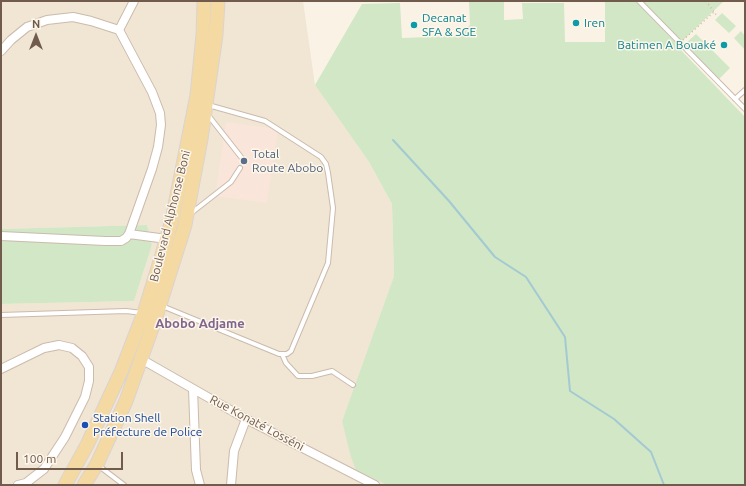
<!DOCTYPE html>
<meta charset="utf-8">
<style>
body{margin:0}
#map{position:relative;width:746px;height:486px;overflow:hidden;background:#faf3e5;font-family:Ubuntu,sans-serif}
canvas{display:block}
.frame{position:absolute;inset:0;border:2px solid #715b4d;pointer-events:none}
.north{position:absolute;left:16px;top:16px;width:40px;height:40px;-webkit-text-stroke:3px #fdf7eb;paint-order:stroke;rotate:0deg;font-size:11px;font-weight:700;line-height:16px;text-align:center;color:#715b4d}
.north::after{content:'';display:block;margin:auto;width:14px;height:18px;background:#715b4d;clip-path:polygon(50% 0,100% 100%,50% 72%,0 100%)}
.scale{position:absolute;left:16px;top:452px;width:107px;height:18px;box-sizing:border-box;border:2px solid #715b4d;border-top:0;padding-left:5px;font-size:12px;line-height:14px;white-space:nowrap;color:#715b4d;-webkit-text-stroke:3px #fdf7eb;paint-order:stroke}
</style>
<div id="map">
<canvas width="746" height="486"></canvas>
<div class="frame"></div>
<div class="north">N</div>
<div class="scale">100 m</div>
</div>
<script>
const context = document.querySelector('canvas').getContext('2d');
context.lineJoin = 'round';
function fill(path, color) {
  context.fillStyle = color;
  context.fill(path, 'evenodd');
}
function shape(rows) {
  const path = new Path2D();
  for (const r of rows) {
    path.moveTo(r[0], r[1]);
    for (let i = 2; i < r.length; i += 2) path.lineTo(r[i], r[i + 1]);
  }
  return path;
}
function trace(path, color, width, dash) {
  context.strokeStyle = color;
  context.lineWidth = width;
  context.lineCap = dash ? 'butt' : 'round';
  context.setLineDash(dash || []);
  context.stroke(path);
}
function label(font, color, halo, rows, align = 'center') {
  context.font = font + ' Ubuntu,sans-serif';
  context.lineWidth = 3;
  context.setLineDash([]);
  context.textBaseline = 'middle';
  context.strokeStyle = halo;
  context.fillStyle = color;
  for (const [text, x, y, turn = 0] of rows) {
    context.save();
    context.translate(x, y);
    context.rotate((+turn || 0) * Math.PI / 180);
    context.textAlign = isNaN(turn) ? turn : align;
    if (halo) context.strokeText(text, 0, 0);
    context.fillText(text, 0, 0);
    context.restore();
  }
}
fill(shape([
 [1,1,303,1,315,85,369,162,392,204,394,276,342,421,356,470,387,485,1,485,1,304,134,301,152,245,147,225,1,229]
]), '#f1e5d4');
fill(shape([
 [226,122,278,129,267,203,215,196]
]), '#fae5da');
fill(shape([
 [605,1,724,1,677,46,745,117,745,485,387,485,356,470,351,457,342,421,394,276,392,204,369,162,315,85,362,4,400,3,402,38,457,36,470,25,469,2,504,2,504,20,523,19,522,3,564,3,565,42,605,42],
 [722,13,736,26,729,33,715,20],
 [741,31,745,36,745,50,734,38],
 [696,34,730,68,719,79,685,44],
 [147,225,152,245,134,301,1,304,1,229]
]), '#d1e7c5');
trace(shape([
 [393,140,449,201,495,257,526,277,565,337,570,391,614,419,651,452,664,485]
]), '#a3cad3', 2);
const service = shape([
 [639,1,745,109],
 [735,99,745,90],
 [208,115,241,157],
 [190,214,231,182,240,168],
 [162,306,279,354,287,354,291,351,328,263,333,208,328,173,326,164,321,157,265,121,208,105],
 [1,315,126,311,142,313],
 [282,354,286,363,298,376,312,376,332,371,353,385],
 [99,466,124,485]
]);
const minor = shape([
 [119,30,134,1],
 [1,51,11,40,27,27,47,20,73,17,91,21,119,30,152,92,160,113,161,125,158,147,152,169,129,234,126,238,121,241,105,241,1,236],
 [129,234,167,239],
 [141,359,246,419,375,485],
 [1,369,44,348,59,345,72,348,82,356,89,367,89,381,85,397,65,437,44,469,26,483,18,485],
 [193,389,196,470,200,485],
 [231,485,234,451,246,419]
]);
const primary = shape([
 [65,485,87,445,121,372,145,310,161,258,172,220,197,95,203,35,204,1],
 [84,485,97,464,126,401,156,317,185,225,201,139,216,35,218,1]
]);
trace(service, '#cbbbad', 6);
trace(minor, '#cbbbad', 10);
trace(primary, '#dad4d1', 15);
trace(shape([
 [706,1,714,12],
 [683,40,714,12,718,17]
]), '#d2b7a3', 1.5, [1, 3]);
trace(service, '#fff', 4);
trace(minor, '#fff', 8);
trace(primary, '#f4d9a3', 13);
for (const [x, y, r, color] of [
 [576,23,4,"#0f9aa8"],
 [414,25,4,"#0f9aa8"],
 [724,45,4,"#0f9aa8"],
 [244,161,4,"#5c6f8a"],
 [85,425,4,"#1a4fb4"]
]) {
  const dot = new Path2D();
  dot.arc(x, y, r, 0, 2 * Math.PI);
  context.fillStyle = color;
  context.fill(dot);
  trace(dot, '#fdf7eb', 1.5);
}
label('12px', '#0d838f', '#fdf7eb', [
 ["Decanat",422,18],
 ["SFA & SGE",422,32],
 ["Iren",584,23],
 ["Batimen A Bouaké",716,45,"right"]
], 'left');
label('12px', '#4e5e75', '#fdf7eb', [
 ["Total",252,154],
 ["Route Abobo",252,168]
], 'left');
label('12px', '#715b4d', '#fdf7eb', [
 ["Boulevard Alphonse Boni",170,216,-76],
 ["Rue Konaté Losséni",257,423,28]
]);
label('12px', '#164399', '#fdf7eb', [
 ["Station Shell",93,418],
 ["Préfecture de Police",93,432]
], 'left');
label('bold 13px', '#81658d', '#fdf7eb', [
 ["Abobo Adjame",200,324]
]);
</script>
